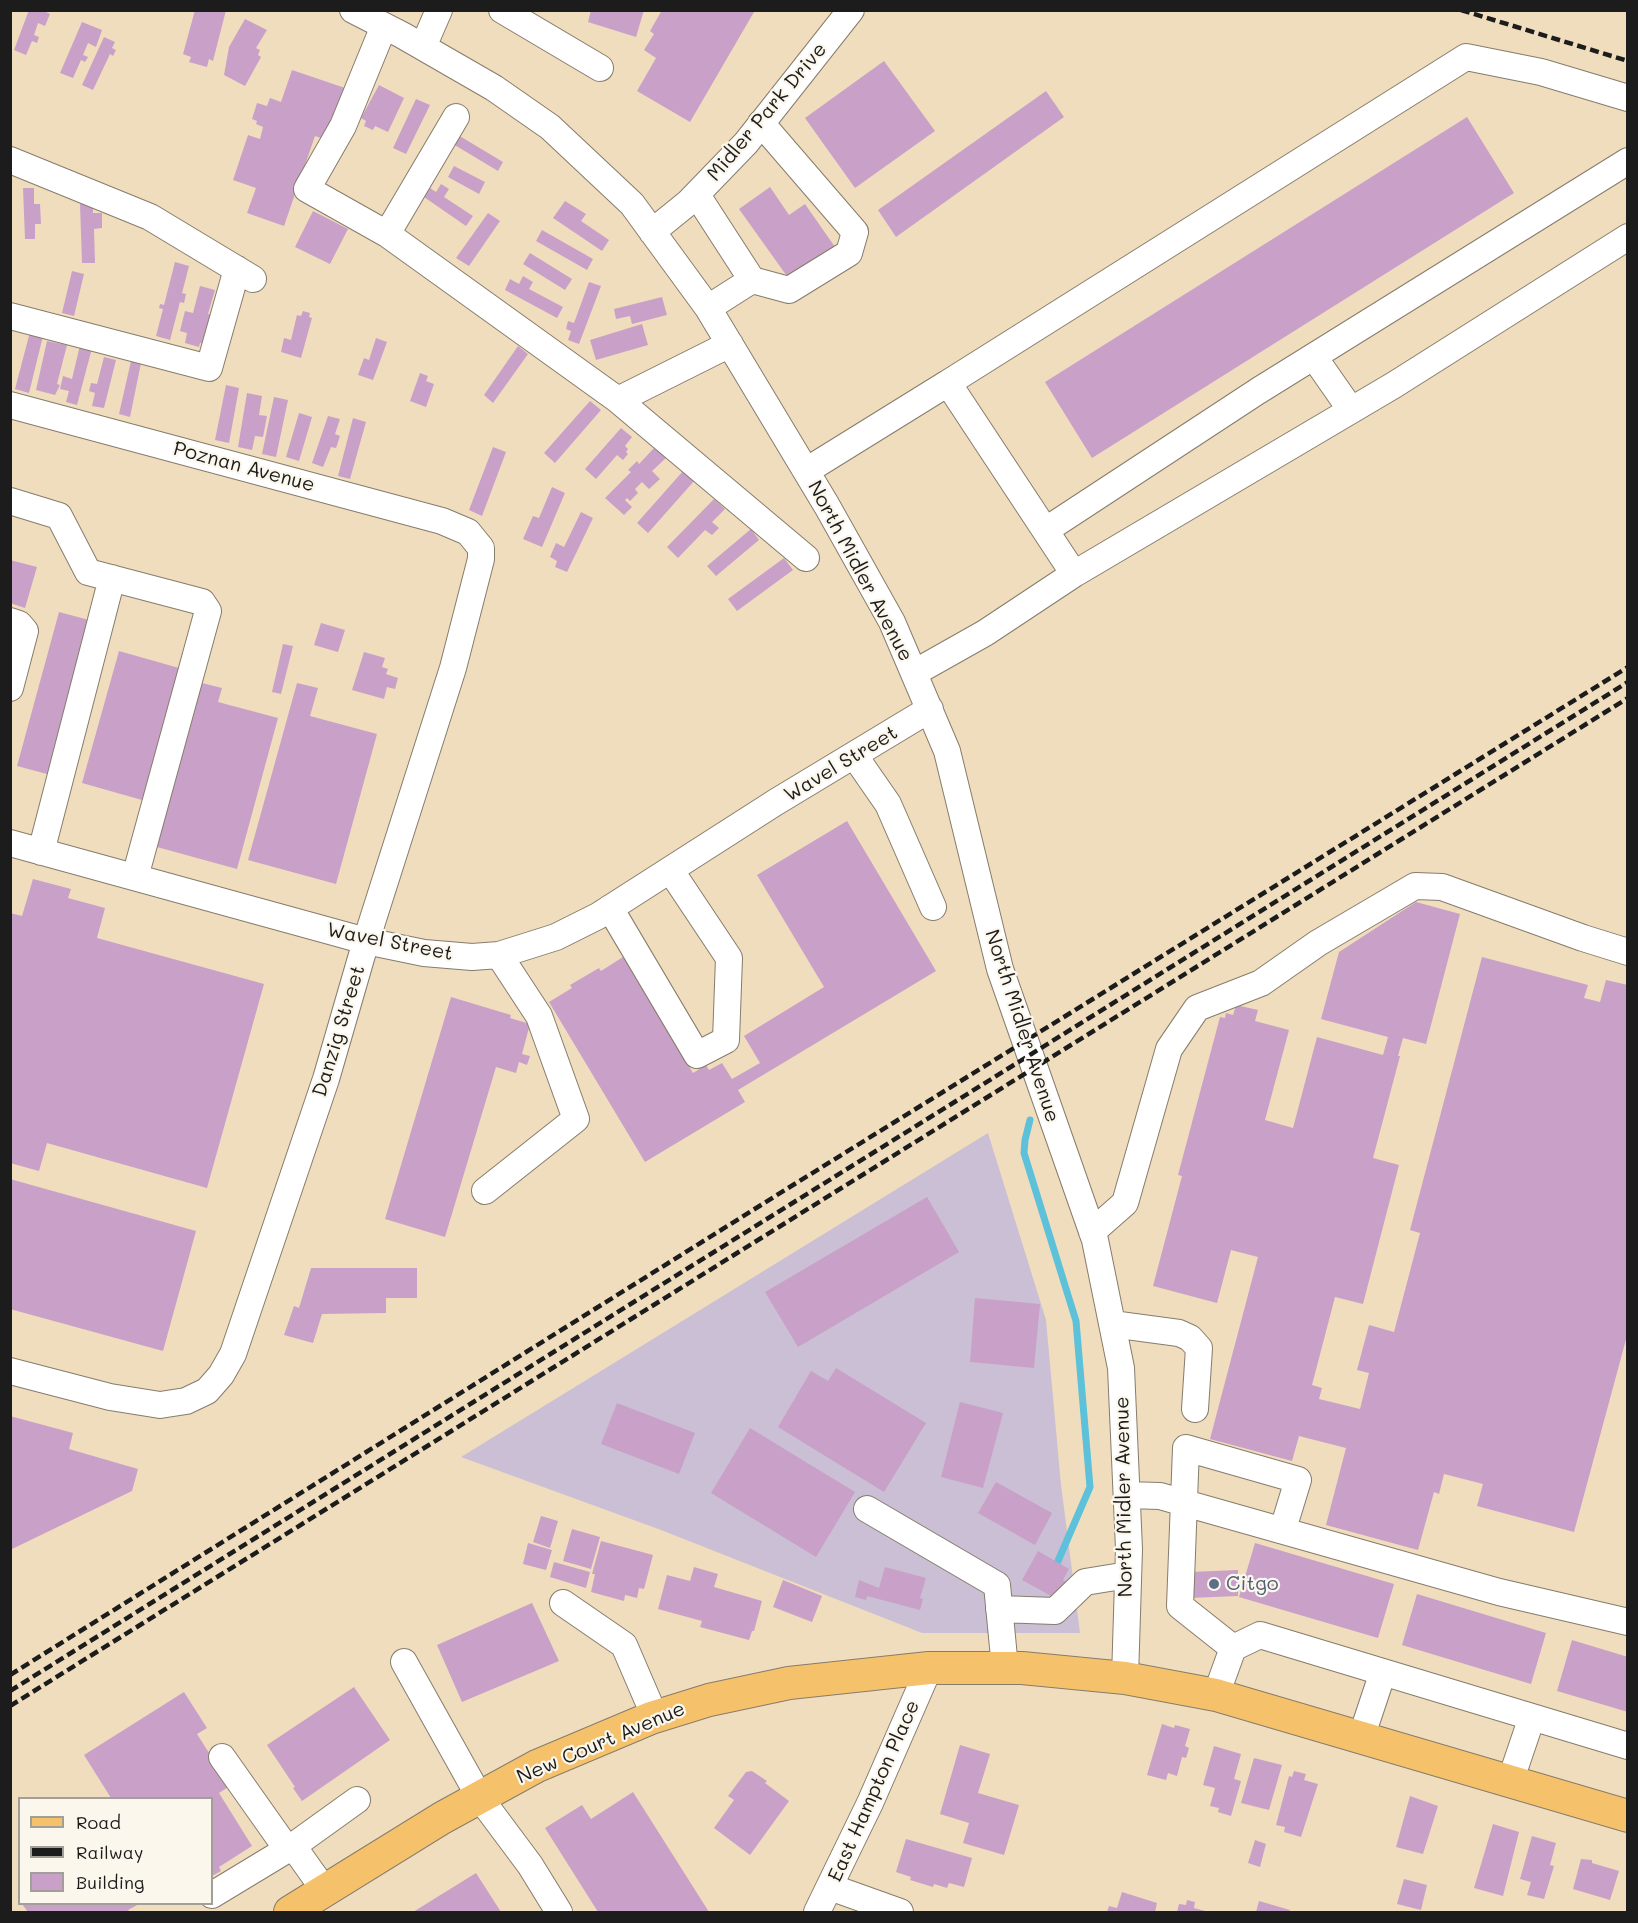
<!DOCTYPE html>
<style>
body{margin:0}
#map{position:relative;width:1638px;height:1923px;overflow:hidden;background:#f0ddbd;font-family:Mali,sans-serif}
canvas{display:block}
.frame{position:absolute;inset:0;border:12px solid #1c1c1c;pointer-events:none}
.legend{position:absolute;left:18px;top:1797px;width:195px;height:108px;box-sizing:border-box;background:#fbf7ec;border:2px solid #a29f99;margin:0;padding:8px 10px;list-style:none;font-size:18px;color:#1c1c1c}
.legend li{display:flex;align-items:center;gap:12px;height:30px}
.legend b{width:30px;border:2px solid #a29f99}
</style>
<div id="map">
<canvas width="1638" height="1923"></canvas>
<div class="frame"></div>
<ul class="legend">
<li><b style="height:8px;background:#f6c16b"></b>Road</li>
<li><b style="height:8px;background:#1c1c1c"></b>Railway</li>
<li><b style="height:16px;background:#c9a0c8"></b>Building</li>
</ul>
</div>
<script>
const context = document.querySelector('canvas').getContext('2d');
context.lineJoin = 'round';
function fill(path, color) {
  context.fillStyle = color;
  context.fill(path, 'evenodd');
}
function shape(rows) {
  const path = new Path2D();
  for (const r of rows) {
    path.moveTo(r[0], r[1]);
    for (let i = 2; i < r.length; i += 2) path.lineTo(r[i], r[i + 1]);
  }
  return path;
}
function trace(path, color, width, dash) {
  context.strokeStyle = color;
  context.lineWidth = width;
  context.lineCap = dash ? 'butt' : 'round';
  context.setLineDash(dash || []);
  context.stroke(path);
}
function label(font, color, halo, rows, align = 'center') {
  context.font = font + ' Mali,sans-serif';
  context.lineWidth = 4.5;
  context.setLineDash([]);
  context.textBaseline = 'middle';
  context.strokeStyle = halo;
  context.fillStyle = color;
  for (const [text, x, y, turn = 0] of rows) {
    context.save();
    context.translate(x, y);
    context.rotate((+turn || 0) * Math.PI / 180);
    context.textAlign = isNaN(turn) ? turn : align;
    if (halo) context.strokeText(text, 0, 0);
    context.fillText(text, 0, 0);
    context.restore();
  }
}
fill(shape([
 [988,1133,1046,1320,1061,1485,1080,1633,922,1633,661,1530,461,1457]
]), '#cbbfd5');
trace(shape([
 [1030,1120,1025,1140,1024,1153,1076,1321,1090,1487,1058,1561]
]), '#5cc1d9', 7);
fill(shape([
 [29,10,42,10,50,14,45,26,38,23,34,35,39,37,37,43,32,41,26,55,14,50],
 [195,10,226,10,213,61,209,59,207,67,189,62,191,57,183,54],
 [591,10,644,10,636,37,588,22],
 [662,10,751,10,754,12,690,122,637,91,656,58,644,50,654,34,650,31],
 [245,19,267,30,256,48,260,50,258,55,261,57,245,86,224,75,229,47],
 [82,22,102,30,96,47,88,43,83,55,88,57,85,62,81,60,73,78,60,73],
 [104,37,115,42,112,48,116,50,113,56,110,54,93,90,82,85],
 [884,61,935,131,855,188,805,118],
 [292,70,348,89,330,141,315,136,284,226,247,213,256,188,233,180,248,135,260,139,263,127,256,124,257,121,252,119,257,103,267,106,270,98,281,102],
 [379,85,404,98,388,132,375,126,373,130,364,126,366,121,361,118],
 [1046,91,1064,117,896,237,878,210],
 [416,99,430,105,406,154,393,148],
 [1467,117,1514,193,1092,458,1045,382],
 [458,135,503,162,498,171,453,144],
 [454,166,485,182,479,194,448,177],
 [441,184,449,189,444,197,473,216,466,226,424,197,430,188,436,192],
 [770,187,789,215,805,204,835,247,789,279,739,209],
 [23,188,34,188,34,204,40,204,41,224,35,224,35,239,25,239],
 [565,201,586,214,581,221,609,240,602,251,553,218],
 [80,204,93,204,93,213,102,213,102,228,94,229,95,263,82,263],
 [313,211,348,229,330,264,295,247],
 [488,213,500,221,469,266,456,258],
 [542,230,593,259,587,270,536,241],
 [530,253,572,279,565,290,523,264],
 [175,262,189,266,182,293,186,294,184,303,180,302,170,340,156,336,163,309,159,308,160,304,164,305],
 [72,271,84,274,74,316,62,313],
 [523,276,533,282,529,289,563,307,557,318,505,290,510,279,519,284],
 [589,282,601,286,579,344,568,340,571,331,566,329,568,321,574,323],
 [200,286,215,290,208,314,211,315,204,344,200,343,199,347,185,343,187,333,180,331,185,311,193,313],
 [662,297,667,315,632,324,630,316,616,319,614,309],
 [303,311,310,313,309,317,312,318,301,358,281,352,284,338,291,340,297,315,301,316],
 [642,324,648,345,596,360,590,340],
 [30,332,43,336,29,393,15,389],
 [376,338,387,342,373,380,358,375,364,358,369,360],
 [47,341,67,345,57,384,60,385,55,395,36,390],
 [80,345,92,348,77,405,66,402,69,391,60,389,63,376,72,379],
 [518,346,528,354,493,403,484,395],
 [104,357,116,360,104,408,92,406,95,393,89,391,91,383,97,384],
 [131,361,141,363,130,417,119,414],
 [420,373,428,376,426,381,434,384,426,407,410,401],
 [226,385,239,388,229,443,215,440],
 [247,393,262,396,259,415,267,416,263,437,255,436,252,450,238,447],
 [274,397,288,400,276,457,262,454],
 [590,401,601,410,555,463,544,453],
 [299,413,312,417,299,461,286,457],
 [328,416,340,419,335,434,340,436,336,448,331,447,323,467,312,463],
 [353,418,366,422,350,479,338,476],
 [621,428,632,437,625,446,628,449,626,452,628,454,623,460,617,455,596,479,585,469],
 [493,447,506,452,482,516,469,510],
 [655,447,666,458,652,471,660,479,649,489,642,482,635,489,638,493,630,501,627,498,625,500,632,507,624,515,605,498,631,472,628,470,637,461,639,464],
 [684,470,695,480,648,533,637,523],
 [552,487,565,493,542,547,523,539,533,516,539,518],
 [714,499,725,509,712,522,719,528,712,535,705,530,678,558,667,547],
 [581,512,593,518,567,572,555,567,557,561,550,557,556,543,564,547],
 [751,529,759,540,716,576,707,566],
 [784,558,793,570,737,611,728,599],
 [10,560,37,567,25,608,10,603],
 [59,612,89,620,47,774,17,766],
 [321,623,345,630,338,652,314,645],
 [283,644,293,646,281,694,272,692],
 [119,651,179,668,142,800,82,783],
 [364,652,385,658,382,667,388,669,386,674,398,678,395,689,387,687,384,699,352,690],
 [202,683,222,688,218,702,278,718,237,869,157,847],
 [297,683,318,688,310,716,377,734,336,884,248,860],
 [847,821,936,971,738,1090,745,1102,645,1162,549,1002,572,988,570,985,599,968,601,971,623,957,693,1073,706,1065,709,1070,722,1063,732,1079,760,1063,744,1036,824,987,757,875],
 [33,879,71,889,68,898,105,908,97,938,264,984,207,1188,47,1143,39,1171,10,1163,10,913,22,916],
 [1416,902,1460,914,1426,1044,1403,1038,1398,1056,1400,1056,1373,1158,1399,1165,1363,1304,1335,1297,1312,1385,1322,1388,1319,1399,1360,1409,1369,1373,1357,1370,1369,1325,1394,1332,1420,1233,1410,1230,1482,957,1588,985,1584,998,1600,1002,1606,980,1628,985,1628,1332,1574,1532,1477,1506,1483,1484,1444,1474,1439,1494,1434,1492,1418,1550,1326,1525,1346,1448,1299,1436,1292,1461,1210,1439,1258,1257,1231,1250,1217,1303,1153,1286,1182,1176,1178,1175,1220,1017,1225,1018,1226,1013,1233,1015,1236,1005,1258,1010,1255,1021,1289,1030,1265,1120,1293,1128,1317,1037,1383,1055,1388,1037,1321,1019,1339,952],
 [451,997,511,1015,510,1018,530,1024,522,1054,530,1056,527,1065,519,1062,516,1073,496,1067,445,1237,385,1219],
 [10,1179,196,1231,163,1351,10,1309],
 [927,1197,959,1252,798,1347,765,1292],
 [311,1268,417,1268,417,1298,386,1298,386,1313,322,1314,313,1343,284,1335,294,1306,299,1308],
 [975,1298,1040,1304,1034,1368,970,1362],
 [836,1368,926,1423,884,1492,778,1427,811,1371,828,1381],
 [960,1402,1003,1413,983,1488,941,1477],
 [617,1403,695,1433,679,1474,601,1444],
 [10,1416,73,1433,69,1449,138,1469,132,1491,10,1550],
 [750,1428,855,1492,816,1557,711,1493],
 [996,1482,1052,1513,1035,1545,978,1513],
 [541,1516,558,1521,550,1548,533,1542],
 [572,1529,600,1537,591,1569,563,1561],
 [601,1541,653,1555,644,1589,639,1588,637,1598,625,1595,624,1601,591,1592,595,1574,592,1574],
 [528,1543,552,1550,546,1570,523,1564],
 [1255,1543,1394,1584,1378,1638,1239,1597],
 [1038,1551,1069,1569,1063,1580,1069,1583,1053,1597,1022,1580],
 [554,1562,590,1572,586,1588,550,1577],
 [694,1567,718,1574,714,1587,762,1601,754,1631,752,1631,749,1640,700,1627,702,1621,658,1609,667,1575,690,1581],
 [885,1567,926,1578,920,1598,923,1599,920,1610,867,1596,866,1600,855,1597,859,1580,879,1588],
 [1238,1570,1238,1596,1190,1598,1189,1572],
 [783,1580,822,1596,812,1622,773,1607],
 [1417,1594,1546,1633,1531,1684,1402,1645],
 [532,1603,559,1661,462,1702,437,1645],
 [1572,1640,1628,1657,1628,1712,1557,1691],
 [354,1687,390,1740,302,1801,293,1788,295,1787,267,1745],
 [184,1692,207,1728,197,1734,230,1786,219,1793,252,1846,219,1867,221,1871,212,1876,212,1798,111,1798,84,1755],
 [1162,1724,1174,1728,1175,1725,1190,1729,1185,1746,1189,1748,1186,1758,1182,1757,1177,1776,1168,1773,1166,1780,1147,1775],
 [960,1745,990,1754,978,1793,1019,1805,1004,1855,963,1843,969,1823,940,1814],
 [1214,1746,1241,1754,1234,1779,1241,1781,1231,1816,1218,1812,1219,1808,1210,1806,1215,1788,1203,1785],
 [1254,1758,1282,1765,1269,1810,1241,1803],
 [752,1771,767,1781,765,1783,789,1801,750,1855,714,1828,734,1800,728,1796,746,1772],
 [1294,1771,1306,1774,1304,1780,1318,1784,1301,1837,1284,1832,1285,1827,1276,1825,1289,1776,1292,1777],
 [633,1792,709,1912,598,1912,545,1828,582,1805,591,1819],
 [1410,1796,1438,1806,1423,1854,1396,1847],
 [1493,1824,1519,1832,1503,1896,1474,1888],
 [1532,1836,1556,1843,1550,1865,1554,1866,1544,1899,1527,1895,1531,1882,1520,1879],
 [906,1839,972,1858,964,1887,949,1883,947,1888,934,1884,933,1887,910,1880,911,1877,896,1872],
 [1255,1840,1266,1844,1260,1867,1248,1863],
 [1581,1859,1592,1860,1592,1863,1619,1871,1610,1900,1573,1889],
 [476,1873,501,1912,413,1912],
 [1404,1879,1427,1885,1421,1910,1397,1904],
 [1122,1892,1157,1903,1155,1912,1107,1912,1109,1906,1117,1908],
 [1187,1900,1195,1902,1194,1908,1209,1912,1177,1912,1179,1904,1186,1905],
 [1259,1901,1290,1910,1289,1912,1256,1912],
 [22,1904,139,1904,128,1910,130,1912,28,1912]
]), '#c9a0c8');
const minor = shape([
 [353,10,402,35,494,88,550,127,632,204,708,308,827,506,892,622,947,751,1000,969,1095,1240,1121,1368,1129,1549,1125,1678],
 [502,10,600,68],
 [384,26,343,126,307,189,387,234,618,400,806,558],
 [423,47,439,10],
 [10,160,150,217,253,279],
 [697,195,752,280],
 [652,232,689,202,746,143,851,10],
 [387,234,456,117],
 [708,308,752,280,789,290,849,253,855,232,761,123],
 [10,316,209,368,237,269],
 [1314,357,1351,410],
 [948,383,1466,57,1541,72,1628,98],
 [618,400,730,344],
 [10,405,442,521,468,532,481,548,481,559,453,668,366,941,326,1079,233,1354,221,1375,207,1391,186,1401,160,1405,110,1397,10,1371],
 [806,471,948,383,1074,574,985,633,914,673],
 [10,501,59,516,88,572,202,602,208,611,135,877],
 [1046,530,1258,391,1628,161],
 [1074,574,1394,385,1628,237],
 [10,621,19,624,25,631,10,688],
 [854,755,888,804,933,907],
 [10,843,366,941,424,953,472,957,499,955,556,937,598,916,776,802,930,709],
 [41,852,112,578],
 [610,908,697,1055,726,1040,729,958,671,871],
 [485,1191,576,1119,539,1016,499,955],
 [1092,1232,1125,1203,1169,1049,1197,1008,1261,983,1318,943,1415,886,1442,887,1583,938,1628,952],
 [1112,1324,1179,1333,1190,1338,1199,1348,1195,1409],
 [1127,1495,1160,1496,1499,1592,1628,1622],
 [867,1509,997,1585,1005,1668],
 [563,1603,624,1645,655,1717],
 [999,1609,1055,1611,1085,1582,1128,1575],
 [1233,1648,1180,1606,1186,1448,1298,1480,1283,1529],
 [404,1662,480,1798,530,1865,559,1912],
 [1216,1695,1233,1648,1260,1635,1628,1746],
 [1361,1738,1383,1672],
 [222,1757,287,1849],
 [1510,1782,1532,1717],
 [830,1887,900,1912],
 [325,1891,293,1846,357,1800],
 [212,1895,293,1846],
 [817,1912,870,1803,929,1668]
]);
const major = shape([
 [290,1912,442,1818,537,1766,651,1718,709,1700,789,1683,929,1668,1022,1668,1125,1678,1216,1695,1628,1816]
]);
trace(minor, '#867c6c', 28);
trace(major, '#867c6c', 34);
trace(minor, '#fff', 26);
trace(major, '#f6c16b', 32);
trace(shape([
 [1461,10,1628,61],
 [10,1675,785,1190,1628,667],
 [10,1691,1628,682],
 [10,1706,1628,698]
]), '#1c1c1c', 4.5, [9, 4.5]);
for (const [x, y, r, color] of [
 [1214,1584,6,"#5c6f8a"]
]) {
  const dot = new Path2D();
  dot.arc(x, y, r, 0, 2 * Math.PI);
  context.fillStyle = color;
  context.fill(dot);
  trace(dot, '#fbf7ec', 2);
}
label('20px', '#1c1c1c', '#fbf7ec', [
 ["Midler Park Drive",767,112,-50],
 ["Poznan Avenue",244,467,15],
 ["North Midler Avenue",860,571,62],
 ["Wavel Street",841,764,-31],
 ["Wavel Street",390,942,11],
 ["North Midler Avenue",1022,1026,72],
 ["Danzig Street",339,1031,-73],
 ["North Midler Avenue",1124,1497,-91],
 ["New Court Avenue",601,1743,-23],
 ["East Hampton Place",874,1791,-66]
]);
label('20px', '#4e5e75', '#fbf7ec', [
 ["Citgo",1226,1584]
], 'left');
</script>
